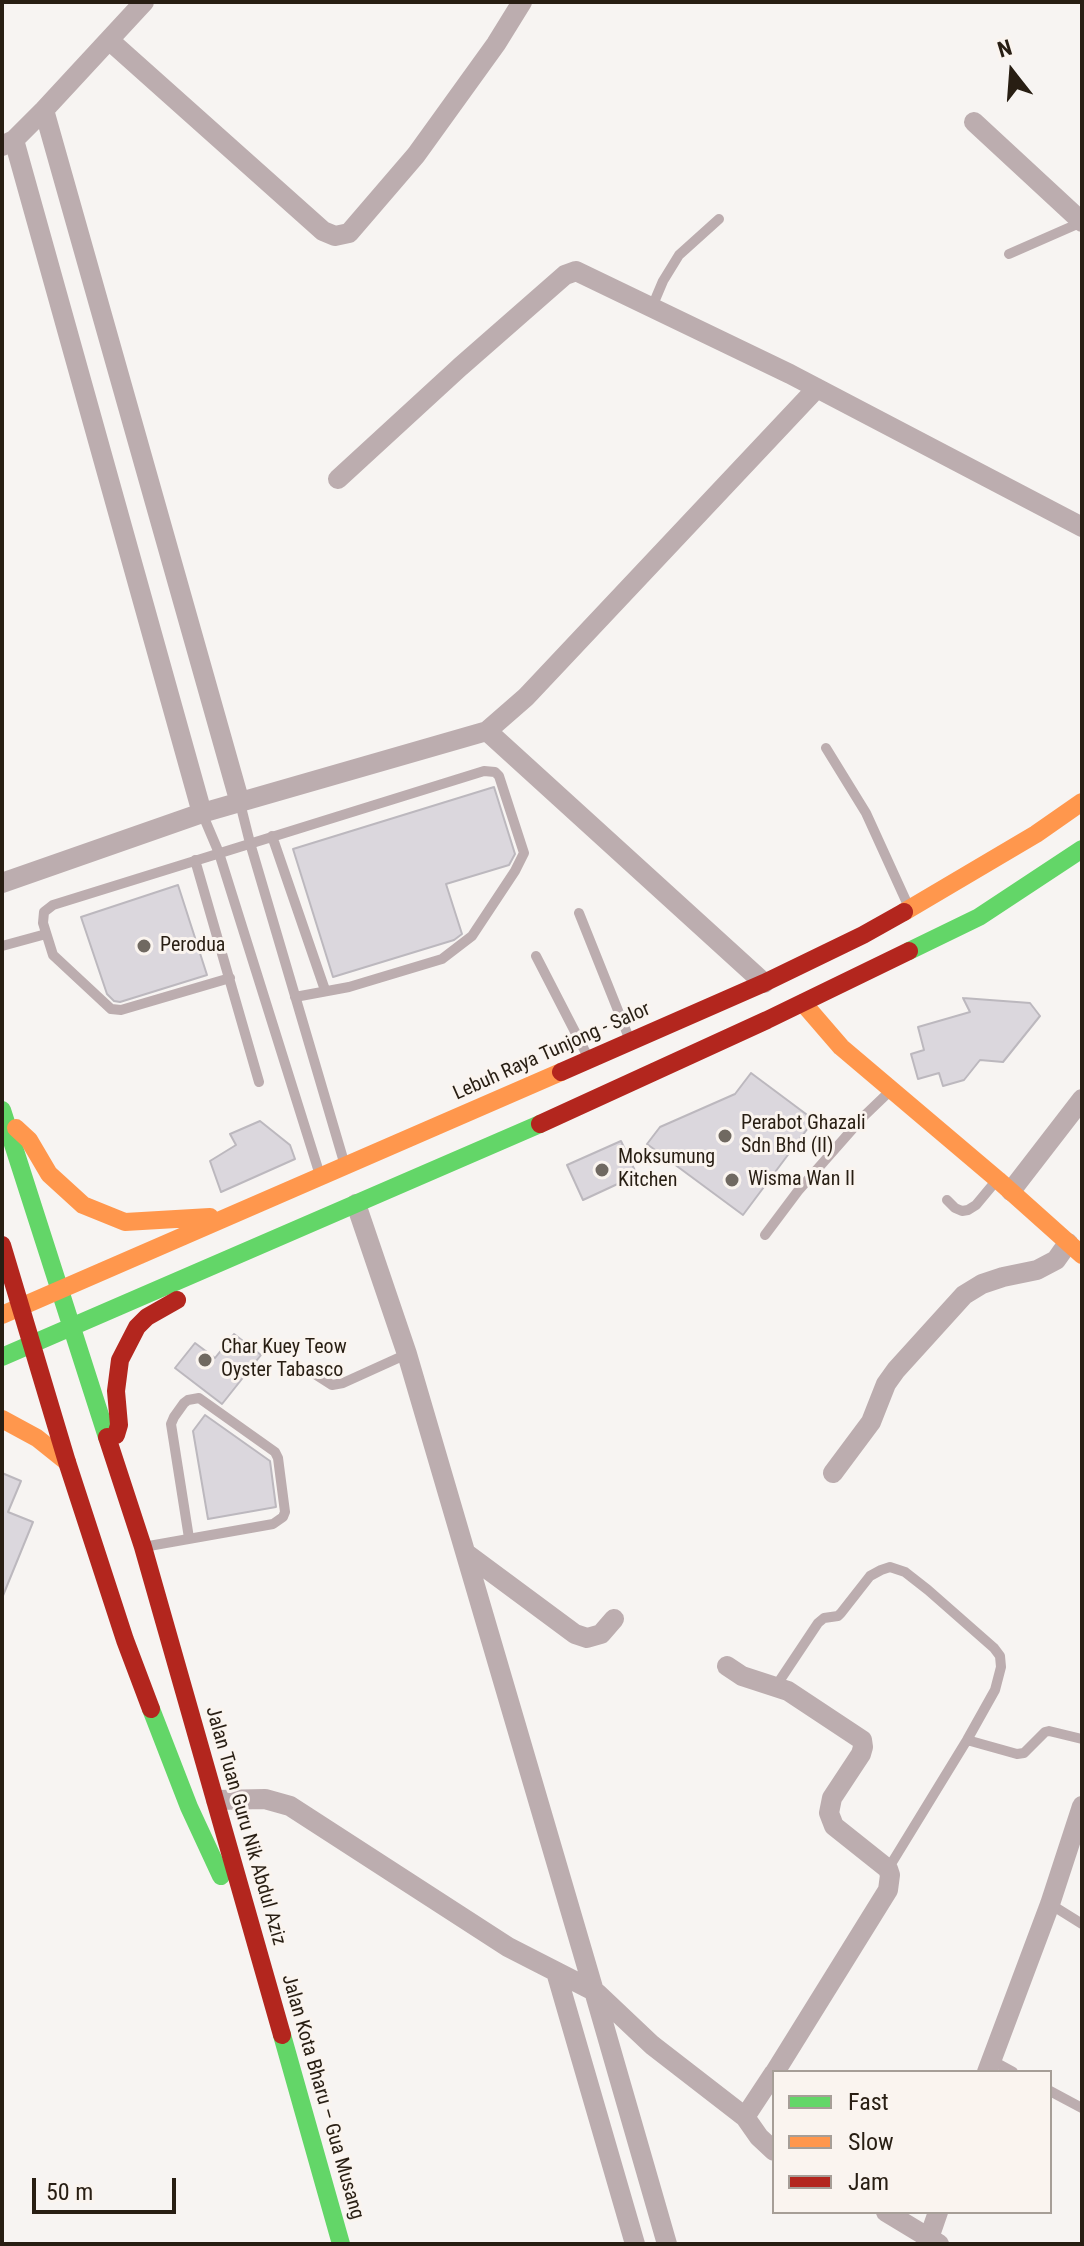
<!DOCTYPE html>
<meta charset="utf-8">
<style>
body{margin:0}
#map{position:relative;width:1084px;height:2246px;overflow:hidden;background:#f7f4f2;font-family:"Roboto Condensed",sans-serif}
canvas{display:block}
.frame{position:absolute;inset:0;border:4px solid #281e13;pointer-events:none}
.legend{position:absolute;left:772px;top:2070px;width:280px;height:144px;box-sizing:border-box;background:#faf4ef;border:2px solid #a69e97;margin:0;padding:10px 14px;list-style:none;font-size:24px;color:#281e13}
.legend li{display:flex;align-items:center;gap:16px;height:40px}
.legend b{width:40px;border:2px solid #a69e97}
.north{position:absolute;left:972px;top:32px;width:80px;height:80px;-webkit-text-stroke:6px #faf4ef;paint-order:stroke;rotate:343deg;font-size:22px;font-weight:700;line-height:32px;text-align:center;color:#281e13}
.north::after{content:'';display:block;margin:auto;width:28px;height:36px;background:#281e13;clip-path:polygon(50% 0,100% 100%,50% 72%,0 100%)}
.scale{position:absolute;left:32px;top:2178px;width:144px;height:36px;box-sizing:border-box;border:4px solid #281e13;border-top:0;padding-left:10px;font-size:24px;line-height:28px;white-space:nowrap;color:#281e13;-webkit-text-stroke:6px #faf4ef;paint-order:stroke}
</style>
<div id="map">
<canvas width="1084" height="2246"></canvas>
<div class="frame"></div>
<ul class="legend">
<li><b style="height:10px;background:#63d668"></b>Fast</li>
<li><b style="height:10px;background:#ff974d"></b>Slow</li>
<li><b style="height:10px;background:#b3261e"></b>Jam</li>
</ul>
<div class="north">N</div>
<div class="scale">50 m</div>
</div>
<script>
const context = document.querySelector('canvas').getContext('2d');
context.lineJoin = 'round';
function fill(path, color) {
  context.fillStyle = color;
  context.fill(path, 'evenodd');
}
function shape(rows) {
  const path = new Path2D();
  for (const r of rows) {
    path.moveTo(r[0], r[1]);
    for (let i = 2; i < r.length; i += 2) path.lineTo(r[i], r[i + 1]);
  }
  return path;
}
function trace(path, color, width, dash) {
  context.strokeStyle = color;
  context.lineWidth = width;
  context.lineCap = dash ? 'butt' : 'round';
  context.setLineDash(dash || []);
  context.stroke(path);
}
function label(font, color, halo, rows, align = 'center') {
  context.font = font + ' "Roboto Condensed",sans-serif';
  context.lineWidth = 6;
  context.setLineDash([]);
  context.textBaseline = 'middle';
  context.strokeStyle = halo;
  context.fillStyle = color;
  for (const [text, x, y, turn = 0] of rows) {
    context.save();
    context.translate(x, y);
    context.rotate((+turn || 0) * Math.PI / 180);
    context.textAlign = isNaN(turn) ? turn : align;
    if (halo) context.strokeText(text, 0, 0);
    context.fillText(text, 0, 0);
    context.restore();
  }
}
const building = shape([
 [494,787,515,854,509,865,446,884,462,934,454,940,333,977,293,849,494,787],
 [178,885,207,975,120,1002,114,1001,107,994,81,917,178,885],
 [963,998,1030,1003,1040,1016,1003,1062,980,1060,964,1080,943,1086,939,1073,918,1079,911,1054,924,1050,918,1027,970,1012,963,998],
 [751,1073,814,1120,743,1215,647,1144,660,1127,735,1094,751,1073],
 [260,1121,290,1145,295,1159,221,1192,210,1161,236,1145,230,1134,260,1121],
 [621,1141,637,1175,583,1200,567,1165,621,1141],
 [234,1334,261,1355,222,1404,175,1368,195,1343,215,1358,234,1334],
 [205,1415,270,1461,276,1507,208,1519,193,1431,205,1415],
 [2,1473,21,1481,8,1512,33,1522,2,1598,2,1473]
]);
fill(building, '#dbd7dd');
trace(building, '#bcb8be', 2);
trace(shape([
 [1009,254,1082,222],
 [652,307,663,281,679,255,719,219],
 [826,748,866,813,907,903],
 [240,803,250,843,344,1162],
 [202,813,219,853,319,1172],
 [272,836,325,990],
 [195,860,259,1082],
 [579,913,629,1038],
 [2,946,46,934],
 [536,956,588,1057],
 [230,978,121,1010,111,1009,53,955,43,923,44,912,53,905,484,771,495,772,499,776,524,853,515,871,472,936,442,959,349,987,295,997],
 [947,1200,955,1208,962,1211,968,1210,976,1205,996,1181],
 [765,1235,798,1191,864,1116,889,1092],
 [307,1369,332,1385,343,1383,407,1354],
 [149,1546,273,1524,283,1517,285,1512,278,1458,275,1452,199,1398,188,1400,184,1403,174,1417,171,1424,189,1538],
 [776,1686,818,1623,824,1618,838,1616,841,1613,870,1576,881,1570,890,1567,905,1572,928,1590,994,1648,1000,1656,1001,1667,995,1690,967,1740,888,1869],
 [967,1740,1017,1754,1024,1753,1045,1732,1049,1731,1082,1739],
 [1050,1904,1082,1924],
 [991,2060,1013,2072],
 [1050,2091,1082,2108]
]), '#bcadaf', 10);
trace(shape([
 [109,40,323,231,335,236,349,233,416,155,496,44,522,2],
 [44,110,240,803],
 [974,122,1082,222],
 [14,140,202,813],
 [2,146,14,140,44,110,144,2],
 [338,479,460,367,565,275,576,271,790,374,1082,527],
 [487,731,764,983],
 [2,883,202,813,487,731,526,697,817,388],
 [1011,1191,1082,1099],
 [833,1473,871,1422,886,1384,896,1370,964,1295,982,1284,1003,1277,1037,1270,1056,1260,1068,1243],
 [467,1554,575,1634,587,1638,601,1634,614,1619],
 [727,1666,742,1676,788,1691,862,1740,863,1747,861,1754,832,1798,829,1813,834,1826,888,1869,890,1875,888,1890,775,2072],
 [216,1800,265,1799,290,1806,508,1947,594,1991,407,1354,356,1204],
 [556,1972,635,2244],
 [594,1991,667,2244],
 [597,1993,652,2045,745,2117,759,2137,774,2151],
 [987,2072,1050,1904,1082,1806],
 [745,2117,774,2073],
 [886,2212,939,2244],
 [929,2238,938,2212]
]), '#bcadaf', 20);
trace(shape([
 [909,951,979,917,1082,849],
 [2,1110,107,1437],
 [2,1357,540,1124],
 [151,1709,189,1807,221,1876],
 [282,2035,341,2244]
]), '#63d668', 18);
trace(shape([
 [904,912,1036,834,1082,802],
 [803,1003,841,1047,998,1180,1082,1255],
 [16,1128,29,1140,49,1174,83,1205,125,1222,210,1217],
 [2,1315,561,1072],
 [2,1419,37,1438,67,1462]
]), '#ff974d', 18);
trace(shape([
 [561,1072,764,983,863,935,904,912],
 [540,1124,767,1020,909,951],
 [2,1245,67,1462,125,1640,151,1709],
 [116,1435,119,1425,116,1391,120,1360,137,1327,147,1317,177,1300],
 [107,1437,143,1547,282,2035]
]), '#b3261e', 18);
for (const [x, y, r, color] of [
 [144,946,8,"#706961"],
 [725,1136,8,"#706961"],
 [602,1170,8,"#706961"],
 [732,1180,8,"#706961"],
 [205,1360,8,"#706961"]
]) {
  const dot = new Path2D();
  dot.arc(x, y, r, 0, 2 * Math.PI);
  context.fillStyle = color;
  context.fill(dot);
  trace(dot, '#faf4ef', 3);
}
label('20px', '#281e13', '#faf4ef', [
 ["Perodua",160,946],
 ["Perabot Ghazali",741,1124],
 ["Sdn Bhd (II)",741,1147],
 ["Moksumung",618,1158],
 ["Kitchen",618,1181],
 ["Wisma Wan II",748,1180],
 ["Char Kuey Teow",221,1348],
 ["Oyster Tabasco",221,1371]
], 'left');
label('20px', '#281e13', '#faf4ef', [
 ["Lebuh Raya Tunjong - Salor",552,1052,-24],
 ["Jalan Tuan Guru Nik Abdul Aziz",245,1826,74],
 ["Jalan Kota Bharu – Gua Musang",322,2097,74]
]);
</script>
